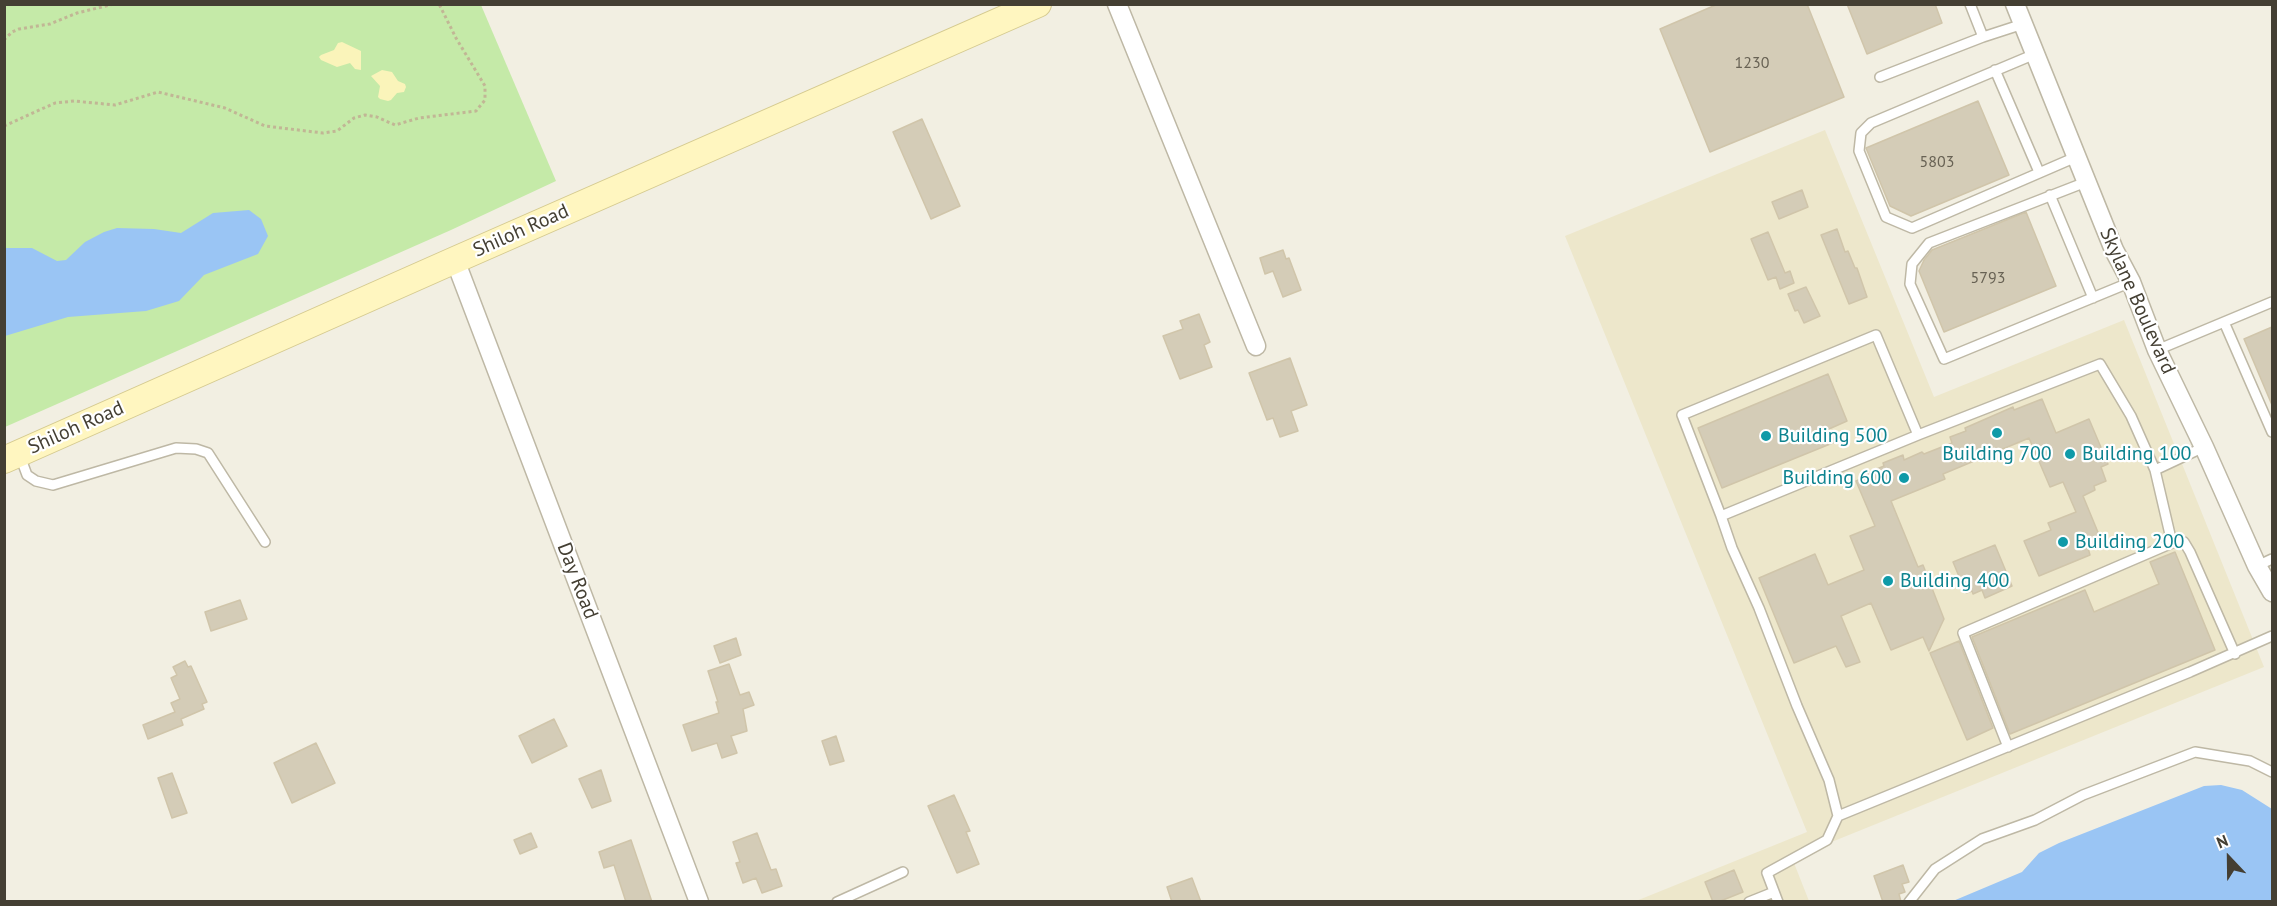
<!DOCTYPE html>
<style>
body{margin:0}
#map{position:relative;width:2277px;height:906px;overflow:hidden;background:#f2efe2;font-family:"PT Sans",sans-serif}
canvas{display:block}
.frame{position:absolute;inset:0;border:6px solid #443f33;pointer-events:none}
.north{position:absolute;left:2199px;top:828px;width:60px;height:60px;-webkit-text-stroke:4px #fff;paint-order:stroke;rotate:338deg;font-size:16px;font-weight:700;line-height:24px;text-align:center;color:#443f33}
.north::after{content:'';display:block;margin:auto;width:21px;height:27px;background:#443f33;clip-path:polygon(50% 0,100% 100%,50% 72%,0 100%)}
</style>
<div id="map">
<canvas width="2277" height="906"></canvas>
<div class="frame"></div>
<div class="north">N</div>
</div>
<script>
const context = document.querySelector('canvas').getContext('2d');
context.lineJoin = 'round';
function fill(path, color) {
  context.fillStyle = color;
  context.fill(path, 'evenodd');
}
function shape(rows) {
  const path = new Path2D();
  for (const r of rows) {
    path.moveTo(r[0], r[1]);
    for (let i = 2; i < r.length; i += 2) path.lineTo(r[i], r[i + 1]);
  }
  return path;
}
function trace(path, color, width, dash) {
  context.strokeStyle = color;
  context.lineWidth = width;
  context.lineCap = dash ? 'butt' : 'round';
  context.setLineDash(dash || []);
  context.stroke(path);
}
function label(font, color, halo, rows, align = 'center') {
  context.font = font + ' "PT Sans",sans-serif';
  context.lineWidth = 4.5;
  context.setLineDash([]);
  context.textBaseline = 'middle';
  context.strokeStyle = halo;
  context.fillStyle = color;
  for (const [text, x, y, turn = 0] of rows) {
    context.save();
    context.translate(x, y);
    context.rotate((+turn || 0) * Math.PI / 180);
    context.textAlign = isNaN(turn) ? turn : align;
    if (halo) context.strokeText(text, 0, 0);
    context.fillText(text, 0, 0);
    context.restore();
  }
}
fill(shape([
 [1825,130,1934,397,2124,320,2264,667,1792,858,1809,901,1636,901,1807,832,1565,236]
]), '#ede7cb');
fill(shape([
 [5,5,481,5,556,181,451,230,5,427]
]), '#c5eaa8');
fill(shape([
 [342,42,361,51,361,70,355,69,350,63,337,67,321,60,319,57,321,55,334,50,338,43],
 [382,70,392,72,398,81,405,84,406,87,404,92,397,93,391,100,388,101,380,99,378,97,380,86,371,76]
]), '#faf4ba');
fill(shape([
 [249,210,261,219,268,236,258,254,204,275,179,301,146,311,68,317,5,336,5,248,32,248,57,261,66,260,85,242,104,232,117,228,154,229,181,233,213,213],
 [2221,785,2242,790,2272,809,2272,901,1953,901,2022,872,2039,853,2059,843,2204,786]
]), '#9ac5f4');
const building = shape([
 [1718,4,1807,4,1844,97,1710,152,1660,29,1718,4],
 [1847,4,1935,4,1942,23,1867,54,1847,4],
 [1978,101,2009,175,1911,216,1890,206,1866,148,1978,101],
 [922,119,960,206,931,219,893,132,922,119],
 [1802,190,1808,207,1779,219,1772,202,1802,190],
 [2026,212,2056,286,1944,332,1919,271,1924,260,1932,250,2026,212],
 [1837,229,1845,252,1848,251,1855,268,1857,268,1867,297,1849,304,1821,235,1837,229],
 [1768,232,1785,273,1790,271,1794,283,1780,289,1776,277,1768,280,1751,239,1768,232],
 [1283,250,1286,259,1289,258,1301,290,1283,297,1273,271,1265,274,1260,258,1283,250],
 [1806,287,1820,316,1804,323,1798,310,1795,311,1788,294,1806,287],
 [1199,314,1210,342,1204,345,1212,367,1180,379,1163,336,1183,329,1180,321,1199,314],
 [2272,327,2272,405,2244,339,2272,327],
 [1290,358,1307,405,1291,411,1298,431,1280,437,1273,418,1267,420,1249,373,1290,358],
 [1828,374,1847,421,1829,429,1835,442,1722,488,1698,428,1828,374],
 [2042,399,2056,433,2089,419,2108,464,2101,467,2106,481,2094,486,2095,490,2083,496,2102,542,2088,548,2090,555,2039,576,2024,541,2051,530,2048,523,2076,512,2063,482,2050,487,2029,438,1943,474,1945,479,1891,501,1918,567,1923,565,1944,619,1929,651,1923,637,1891,650,1871,603,1841,616,1860,662,1846,667,1836,646,1794,663,1759,578,1815,554,1828,585,1864,570,1850,536,1875,526,1856,481,1866,477,1865,474,1884,466,1883,463,1903,455,1904,460,1922,452,1924,454,1952,443,1950,437,1966,431,1965,428,2013,407,2014,410,2042,399],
 [1995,545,2012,586,1985,598,1982,590,1973,594,1972,591,1966,593,1953,562,1995,545],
 [2175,552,2215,650,2010,734,1972,637,2085,590,2094,612,2159,584,2150,562,2175,552],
 [240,600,247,619,211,631,205,612,240,600],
 [736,638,741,655,720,663,714,646,736,638],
 [1959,641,1993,728,1967,740,1930,653,1959,641],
 [185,661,188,667,191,666,207,702,202,704,204,709,181,719,183,725,148,739,143,725,175,712,171,703,180,699,171,678,177,675,173,667,185,661],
 [729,664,740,695,749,692,754,705,743,709,747,731,731,736,737,753,722,758,717,743,692,751,683,725,719,713,716,702,718,702,708,671,729,664],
 [554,719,567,746,532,763,519,736,554,719],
 [836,736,844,761,830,765,822,741,836,736],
 [316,743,335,783,292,803,274,763,316,743],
 [601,770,611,801,592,808,579,779,601,770],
 [172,773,187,813,172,818,158,778,172,773],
 [954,795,970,831,966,832,979,864,957,873,928,806,954,795],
 [531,833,537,847,520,854,514,840,531,833],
 [757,833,771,870,776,869,782,886,762,893,756,878,743,883,736,863,740,862,733,842,757,833],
 [631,840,652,902,626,902,614,865,604,868,599,852,631,840],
 [1903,865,1909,882,1902,884,1905,892,1899,894,1901,902,1883,902,1874,876,1903,865],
 [1734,870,1743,892,1718,902,1713,902,1705,882,1734,870],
 [1192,878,1201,902,1172,902,1167,887,1192,878]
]);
fill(building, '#d4ccb7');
trace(building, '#d0c5aa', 1.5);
const service = shape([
 [1983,37,2023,24],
 [2035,54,1871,123,1861,133,1859,151,1886,217,1912,228,2076,157],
 [1995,70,2039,172],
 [1880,77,1983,37,1970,4],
 [2086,182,1929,243,1912,264,1910,284,1944,359,2131,282],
 [2050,195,2093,298],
 [2224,322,2272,432],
 [2157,350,2272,302],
 [1918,435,1721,516,1682,415,1876,335,1918,435,2100,364,2131,416,2155,470,2204,447],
 [20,456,27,475,36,481,53,485,176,448,196,449,208,453,265,542],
 [2155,470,2172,543],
 [1721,516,1732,548,1759,608,1797,706,1829,780,1838,816],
 [2257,566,2272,559],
 [2008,747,1963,633,2172,543,2184,542,2190,552,2235,654],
 [837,902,903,872],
 [1749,902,1774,892],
 [1778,902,1767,873,1827,840,1838,816,2190,672,2272,636],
 [1909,902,1935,869,1982,839,2035,820,2083,795,2195,752,2250,761,2272,772]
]);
const minor = shape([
 [1117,4,1256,346],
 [2015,4,2114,250,2131,282,2157,350,2204,447,2257,566,2272,592],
 [455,260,699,902]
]);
const secondary = shape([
 [4,460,455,260,1038,4]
]);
trace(service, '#beb8a5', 12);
trace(minor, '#beb8a5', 21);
trace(secondary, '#d5ca8f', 28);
trace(shape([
 [4,40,12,32,19,29,50,24,77,13,114,4],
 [4,126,55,103,74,101,115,105,158,92,225,108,265,126,323,133,337,131,354,118,365,115,377,117,395,125,419,118,476,111,485,100,485,86,456,38,439,4]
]), '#c1b695', 3, [3, 3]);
trace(service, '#fff', 9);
trace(minor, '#fff', 18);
trace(secondary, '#fff6c0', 26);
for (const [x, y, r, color] of [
 [1997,433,6,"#0f9aa8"],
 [1766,436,6,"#0f9aa8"],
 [2070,454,6,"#0f9aa8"],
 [1904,478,6,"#0f9aa8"],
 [2063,542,6,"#0f9aa8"],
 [1888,581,6,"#0f9aa8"]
]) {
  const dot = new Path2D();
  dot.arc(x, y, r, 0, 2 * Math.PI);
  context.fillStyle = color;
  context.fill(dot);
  trace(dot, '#fff', 2);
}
label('16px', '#686254', null, [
 ["1230",1752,63],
 ["5803",1937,162],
 ["5793",1988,278]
]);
label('20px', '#443f33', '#fff', [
 ["Shiloh Road",521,231,-24],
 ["Skylane Boulevard",2137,301,66],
 ["Shiloh Road",76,428,-24],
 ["Day Road",577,581,69]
]);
label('20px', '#0d838f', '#fff', [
 ["Building 500",1778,436],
 ["Building 700",1997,454,"center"],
 ["Building 100",2082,454],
 ["Building 600",1892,478,"right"],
 ["Building 200",2075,542],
 ["Building 400",1900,581]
], 'left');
</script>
